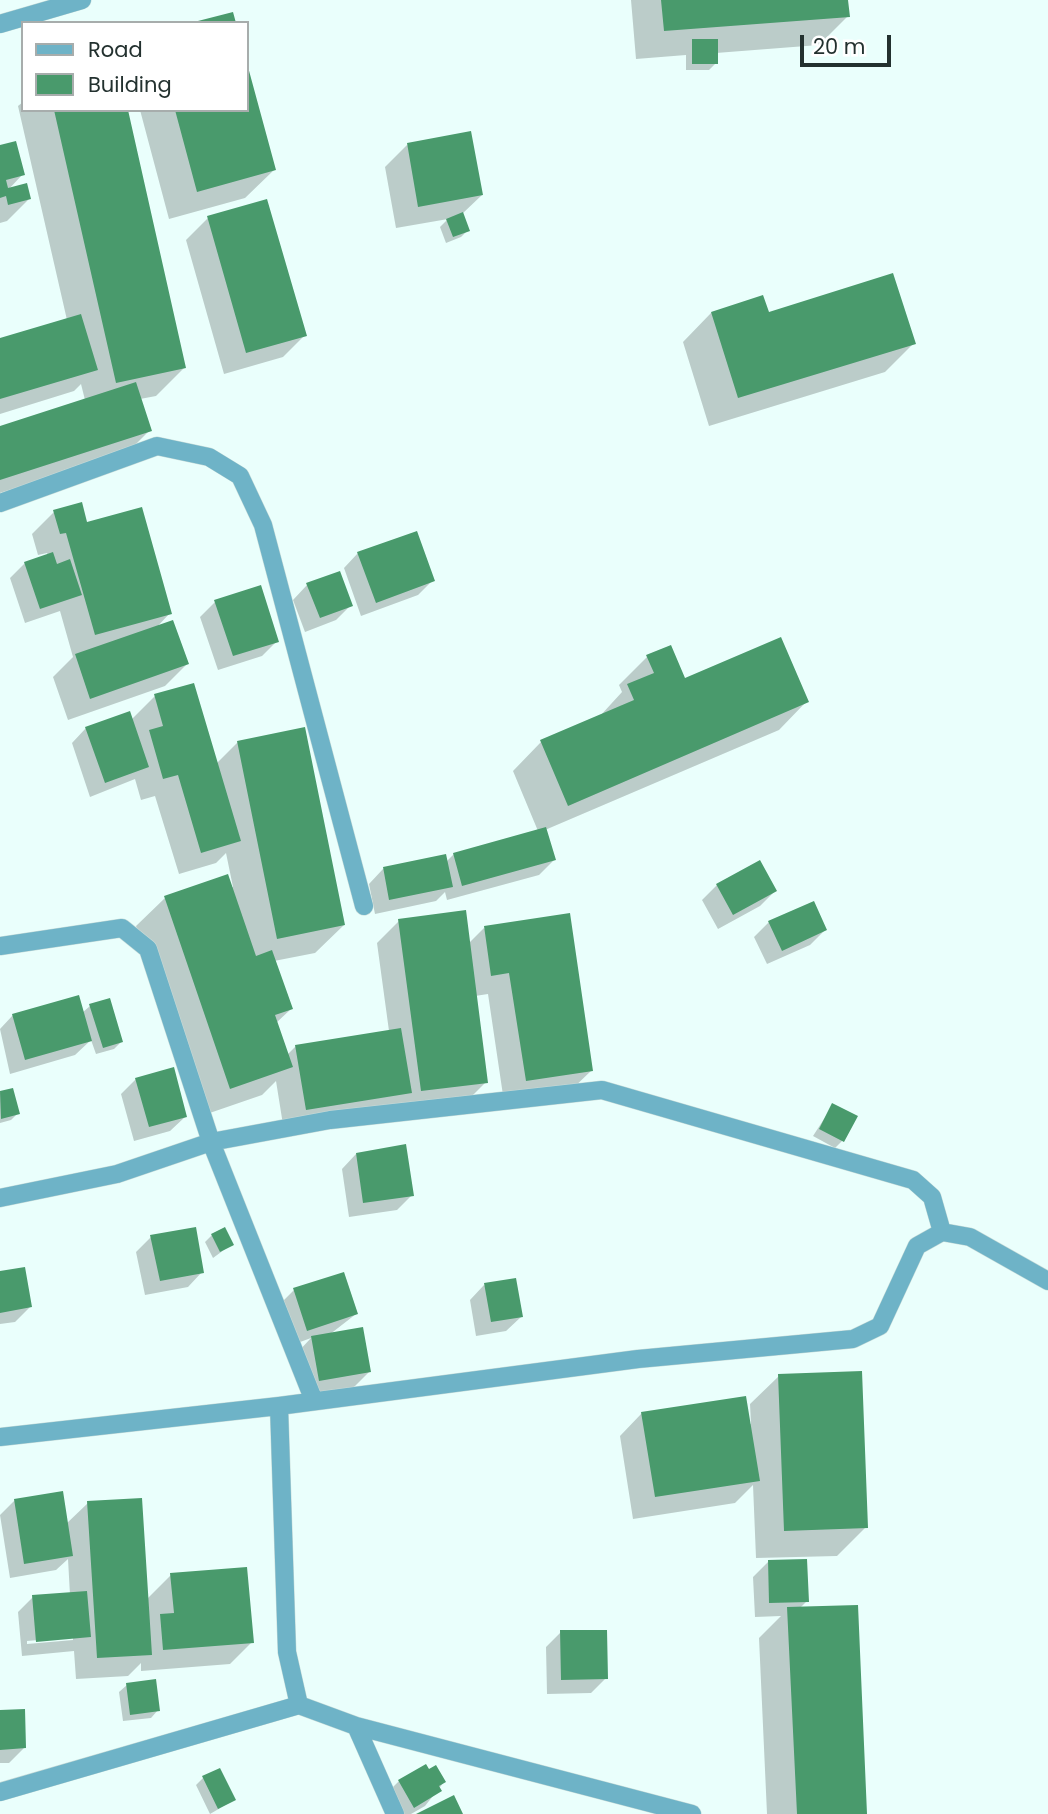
<!DOCTYPE html>
<style>
body{margin:0}
#map{position:relative;width:1048px;height:1814px;overflow:hidden;background:#eafffc;font-family:Poppins,sans-serif}
canvas{display:block}
.legend{position:absolute;left:21px;top:21px;width:228px;height:91px;box-sizing:border-box;background:#fff;border:2px solid #a7adac;margin:0;padding:9px 12px;list-style:none;font-size:21px;color:#23312f}
.legend li{display:flex;align-items:center;gap:14px;height:35px}
.legend b{width:35px;border:2px solid #a7adac}
.scale{position:absolute;left:800px;top:35px;width:91px;height:32px;box-sizing:border-box;border:4px solid #23312f;border-top:0;padding-left:9px;font-size:21px;line-height:24px;white-space:nowrap;color:#23312f;-webkit-text-stroke:5px #fff;paint-order:stroke}
</style>
<div id="map">
<canvas width="1048" height="1814"></canvas>
<ul class="legend">
<li><b style="height:9px;background:#6eb3c7"></b>Road</li>
<li><b style="height:19px;background:#499a6c"></b>Building</li>
</ul>
<div class="scale">20 m</div>
</div>
<script>
const context = document.querySelector('canvas').getContext('2d');
context.lineJoin = 'round';
function fill(path, color) {
  context.fillStyle = color;
  context.fill(path, 'evenodd');
}
function shape(rows) {
  const path = new Path2D();
  for (const r of rows) {
    path.moveTo(r[0], r[1]);
    for (let i = 2; i < r.length; i += 2) path.lineTo(r[i], r[i + 1]);
  }
  return path;
}
function trace(path, color, width, dash) {
  context.strokeStyle = color;
  context.lineWidth = width;
  context.lineCap = dash ? 'butt' : 'round';
  context.setLineDash(dash || []);
  context.stroke(path);
}
fill(shape([
 [631,0,847,0,848,16,819,45,716,53,716,63,709,70,686,70,686,55,636,59],
 [247,70,274,170,245,198,169,219,140,110,247,110],
 [23,102,23,110,126,110,185,367,156,396,140,399,150,430,128,452,0,493,0,428,85,400,81,384,74,391,0,414,0,340,67,320,18,106],
 [407,145,482,195,462,214,468,230,461,237,446,243,440,227,448,219,396,228,385,167],
 [0,148,23,174,8,190,29,199,7,221,0,223],
 [208,218,305,335,283,357,224,374,186,240],
 [711,313,914,343,885,372,709,426,683,342],
 [54,512,86,524,170,613,156,628,187,664,165,686,68,720,53,677,73,657,60,611,25,623,10,578,25,563,48,556,47,553,38,555,32,534],
 [358,553,433,580,418,595,361,616,344,568],
 [307,585,351,605,336,620,305,632,293,600],
 [215,602,277,641,262,656,218,670,200,617],
 [647,657,684,680,807,701,779,730,545,830,554,860,539,875,447,900,445,892,436,901,375,914,369,884,383,869,446,862,454,854,538,831,513,771,541,742,600,716,622,692,619,685],
 [155,696,216,764,238,742,344,925,315,953,274,961,291,1009,276,1023,287,1055,296,1046,389,1031,377,943,399,921,468,944,484,928,592,1070,569,1092,504,1102,488,994,475,996,486,1082,464,1104,284,1131,276,1081,262,1095,201,1116,136,926,165,898,233,887,226,853,216,863,179,874,155,796,141,800,135,779,90,797,72,743,86,728,131,720],
 [717,885,775,891,760,906,718,929,702,900],
 [769,922,825,930,810,945,767,964,754,937],
 [90,1006,121,1042,114,1049,96,1054,91,1040,75,1055,10,1074,0,1029,13,1015,82,1013],
 [136,1079,185,1117,170,1131,134,1141,121,1094],
 [12,1090,18,1113,11,1120,0,1123,0,1093],
 [833,1105,842,1141,835,1148,813,1136],
 [356,1154,412,1195,397,1210,349,1217,342,1169],
 [212,1235,232,1244,213,1258,205,1242],
 [151,1237,202,1272,188,1287,145,1295,136,1252],
 [0,1273,30,1307,15,1322,0,1324],
 [343,1274,356,1314,329,1335,369,1372,354,1387,304,1395,297,1353,311,1338,292,1345,279,1305,294,1290],
 [484,1285,521,1317,506,1331,476,1336,470,1300],
 [779,1376,866,1527,837,1556,756,1558,753,1485,735,1503,633,1519,620,1436,642,1413,751,1424,750,1404],
 [15,1500,66,1524,88,1503,146,1600,171,1575,252,1642,230,1664,141,1671,141,1663,128,1676,76,1679,74,1651,22,1656,18,1612,33,1597,70,1595,68,1559,56,1570,10,1578,0,1515],
 [73,1637,73,1640,27,1644,27,1641],
 [768,1562,807,1601,799,1609,866,1814,767,1814,759,1638,781,1616,755,1617,753,1577],
 [561,1632,606,1678,591,1693,547,1694,546,1647],
 [127,1685,158,1710,151,1718,123,1721,119,1692],
 [0,1712,24,1748,9,1763,0,1763],
 [203,1778,234,1800,210,1814,196,1785],
 [399,1781,444,1782,425,1806,411,1814,395,1814,384,1796]
]), '#0003');
fill(shape([
 [661,0,848,0,850,17,664,31],
 [233,12,236,23,194,23,194,22],
 [692,39,718,39,718,64,692,64],
 [248,67,276,170,197,192,175,110,247,110],
 [54,110,128,110,186,368,116,383],
 [471,131,483,195,418,207,407,143],
 [16,141,25,175,6,180,8,188,27,183,31,199,8,205,6,196,0,198,0,145],
 [267,199,307,336,246,353,207,216],
 [463,212,470,231,453,237,446,219],
 [893,273,916,344,738,398,711,312,763,295,769,312],
 [81,314,98,370,0,399,0,338],
 [136,382,152,431,0,480,0,426],
 [82,502,87,522,142,507,172,614,95,635,66,533,60,534,53,510],
 [417,531,435,581,376,603,357,552],
 [53,552,57,564,70,559,82,595,40,609,24,562],
 [340,571,353,606,320,618,306,583],
 [261,585,279,642,233,656,214,600],
 [173,620,189,664,90,699,75,654],
 [781,637,809,702,568,806,540,740,634,700,627,684,654,673,646,655,671,645,685,678],
 [194,683,241,841,201,853,178,775,163,779,149,730,163,726,154,694],
 [130,711,149,767,105,783,85,727],
 [305,727,345,925,277,939,237,741],
 [546,827,556,860,462,886,453,853],
 [446,854,453,887,389,900,383,867],
 [760,860,777,891,733,915,716,884],
 [228,874,256,956,272,950,293,1009,275,1015,293,1067,230,1089,164,896],
 [814,901,827,930,782,951,768,921],
 [466,910,488,1083,421,1091,398,919],
 [570,913,593,1071,526,1081,509,973,491,976,484,926],
 [79,995,92,1041,25,1060,12,1014],
 [110,998,123,1042,103,1048,89,1004],
 [401,1028,412,1093,306,1110,295,1045],
 [174,1067,187,1117,149,1127,135,1078],
 [13,1088,20,1114,1,1119,0,1091],
 [832,1103,858,1116,844,1142,819,1129],
 [406,1144,414,1196,363,1203,356,1153],
 [196,1227,204,1273,160,1281,150,1235],
 [225,1227,234,1245,220,1252,211,1234],
 [25,1267,32,1307,0,1313,0,1271],
 [344,1272,358,1314,307,1331,293,1288],
 [516,1278,523,1317,491,1322,484,1283],
 [363,1327,371,1372,319,1381,311,1336],
 [862,1371,868,1528,784,1531,778,1374],
 [746,1396,760,1481,655,1497,641,1412],
 [63,1491,73,1556,24,1564,14,1499],
 [142,1498,152,1655,97,1658,87,1501],
 [807,1559,809,1602,769,1603,768,1560],
 [247,1567,254,1643,163,1650,160,1614,174,1613,170,1573],
 [87,1591,91,1637,36,1642,32,1595],
 [858,1605,867,1814,797,1814,787,1607],
 [560,1630,607,1630,608,1679,561,1680],
 [156,1679,160,1711,130,1715,126,1683],
 [25,1709,26,1748,0,1750,0,1710],
 [426,1764,429,1769,436,1765,446,1782,439,1786,442,1791,414,1808,398,1780],
 [220,1768,236,1800,218,1809,202,1776],
 [454,1795,463,1814,416,1814]
]), '#499a6c');
const street = shape([
 [0,24,82,0],
 [0,503,157,446,209,457,240,476,263,525,364,906],
 [0,946,122,928,148,949,211,1142,314,1401],
 [0,1198,117,1174,211,1142,330,1120,602,1090,913,1180,932,1197,942,1232],
 [279,1406,287,1652,299,1705,356,1726,692,1814],
 [0,1437,279,1406,638,1359,853,1339,880,1326,917,1246,942,1232,970,1237,1048,1281],
 [356,1726,395,1814],
 [0,1792,299,1705]
]);
trace(street, '#c6dad7', 19);
trace(street, '#6eb3c7', 18);
</script>
